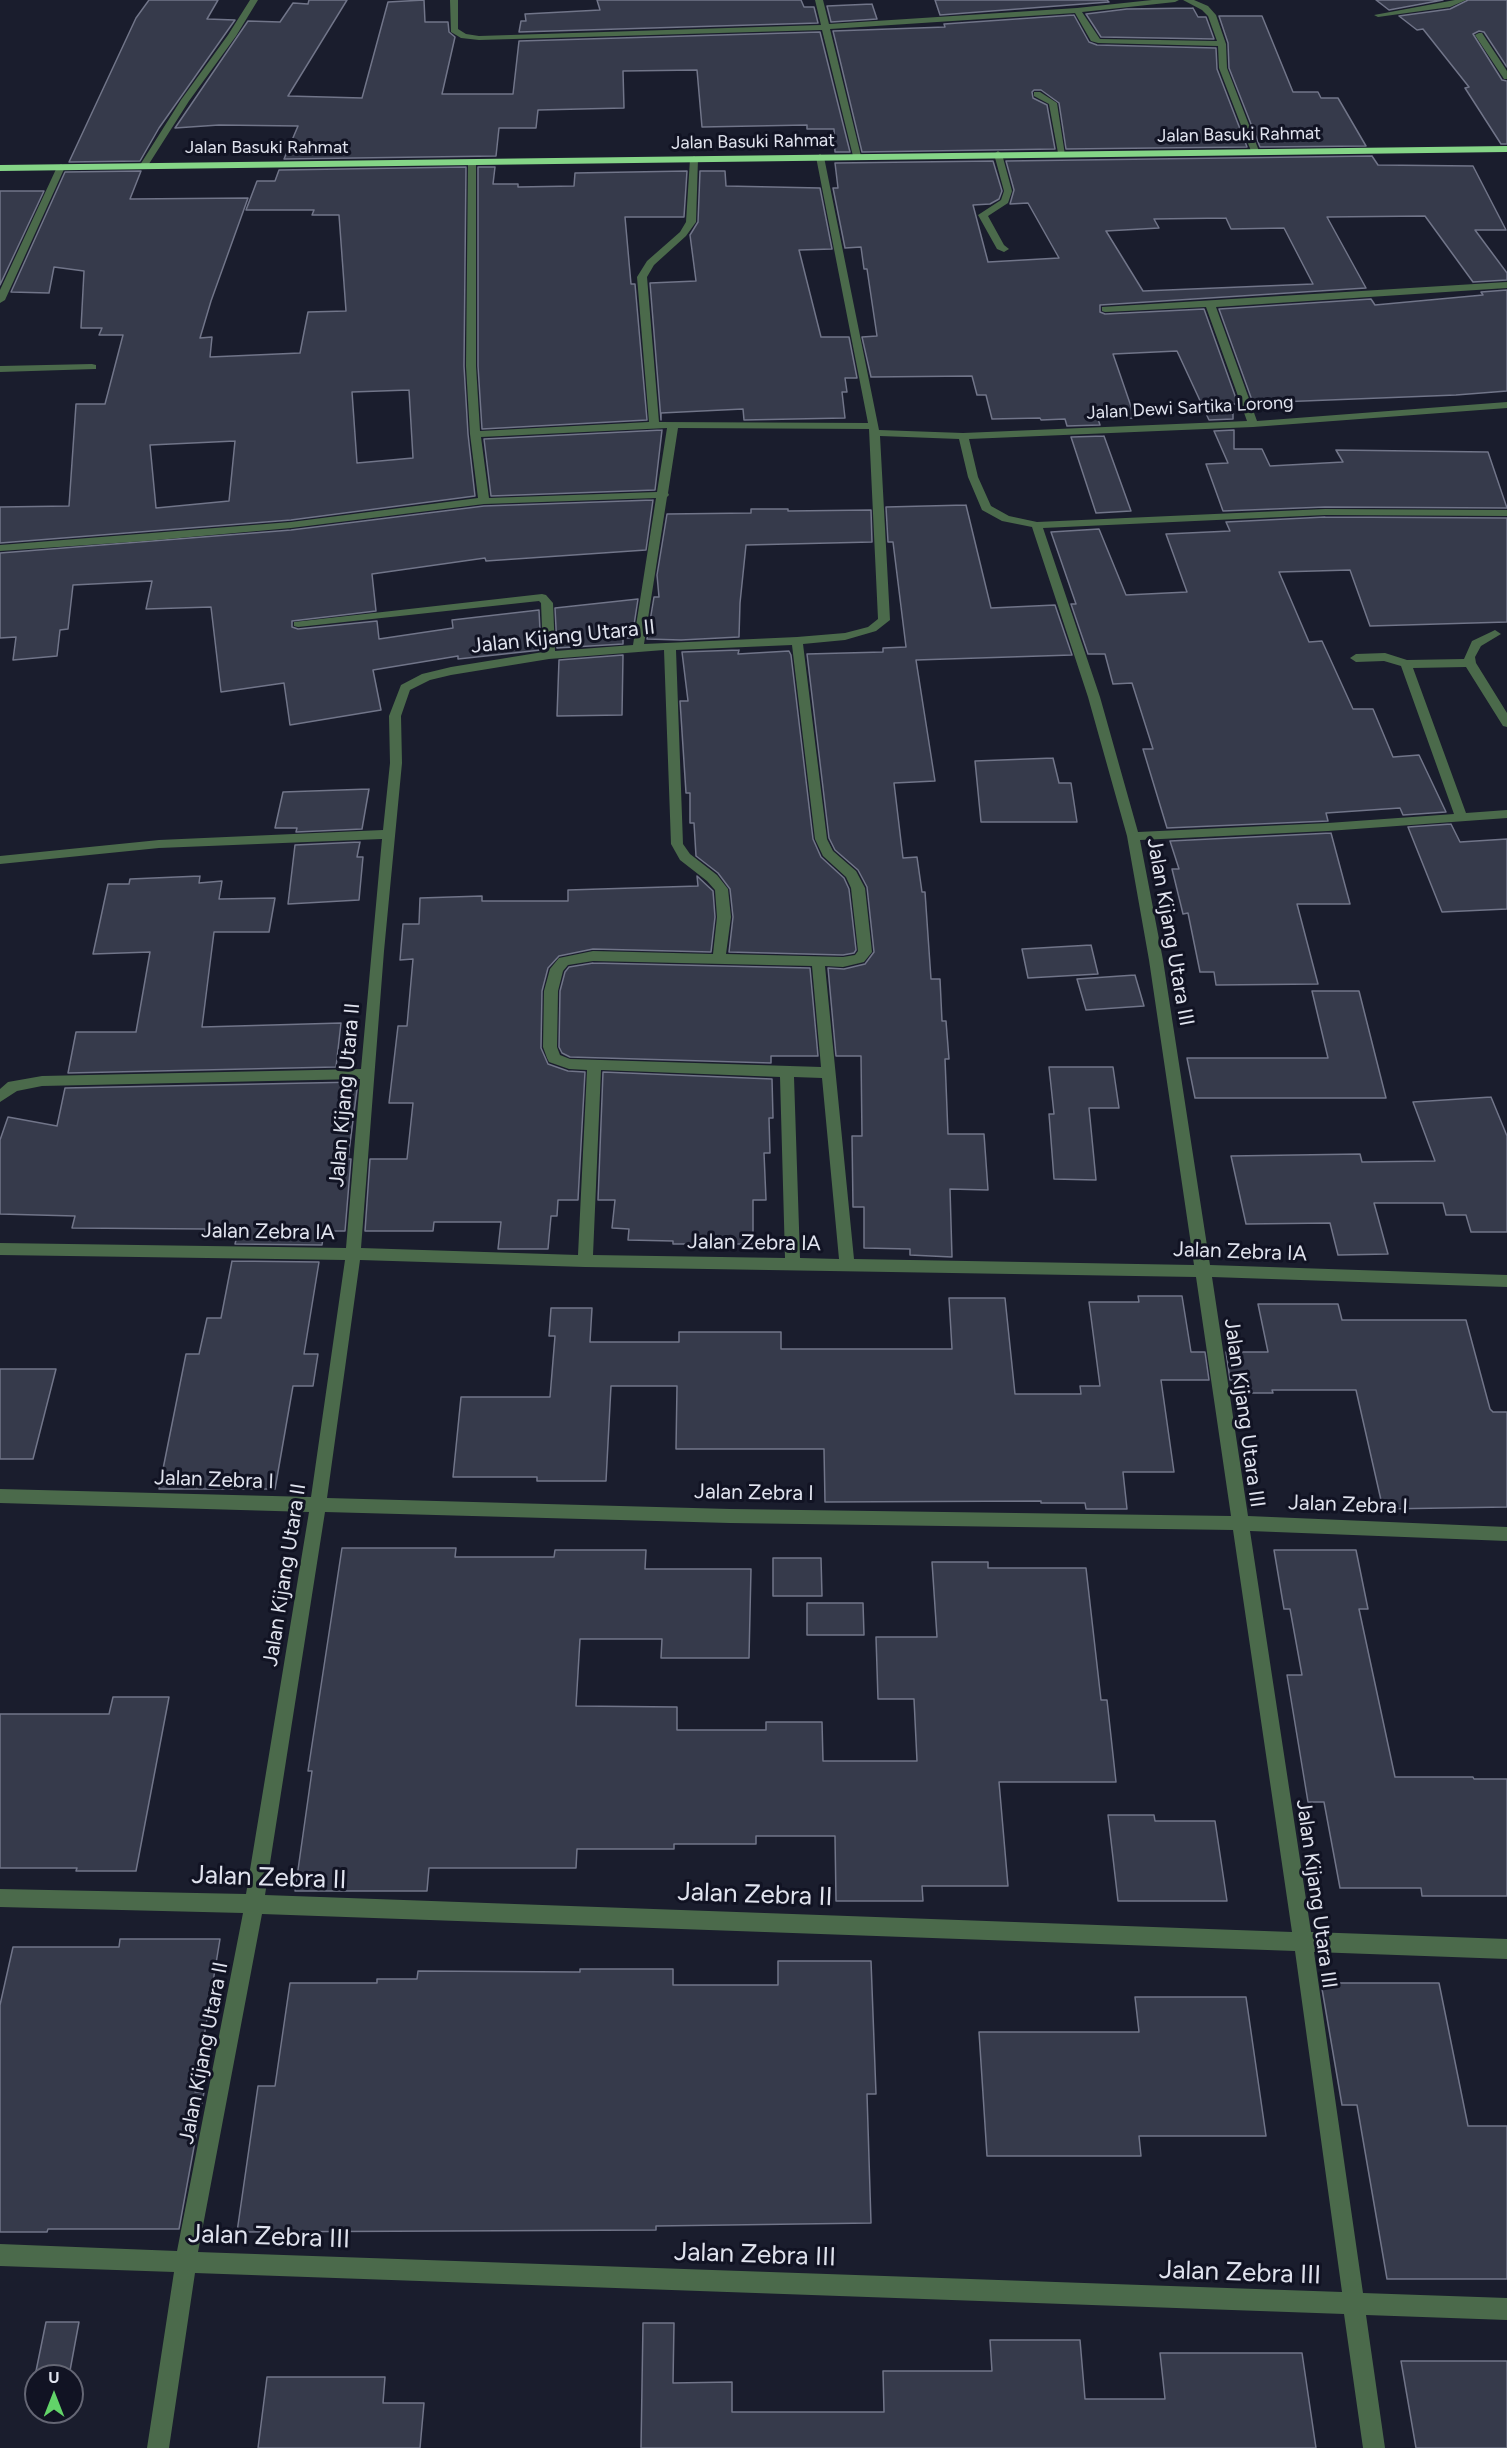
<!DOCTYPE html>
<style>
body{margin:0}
#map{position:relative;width:1507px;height:2448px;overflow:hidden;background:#1a1d2d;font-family:Figtree,sans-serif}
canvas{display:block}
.north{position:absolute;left:24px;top:2364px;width:60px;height:60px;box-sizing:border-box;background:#111323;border:2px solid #646674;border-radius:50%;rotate:0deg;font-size:16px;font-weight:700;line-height:24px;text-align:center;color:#e0e3ee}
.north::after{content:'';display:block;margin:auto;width:21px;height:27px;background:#62d469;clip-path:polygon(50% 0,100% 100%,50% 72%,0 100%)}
</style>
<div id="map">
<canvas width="1507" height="2448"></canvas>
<div class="north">U</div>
</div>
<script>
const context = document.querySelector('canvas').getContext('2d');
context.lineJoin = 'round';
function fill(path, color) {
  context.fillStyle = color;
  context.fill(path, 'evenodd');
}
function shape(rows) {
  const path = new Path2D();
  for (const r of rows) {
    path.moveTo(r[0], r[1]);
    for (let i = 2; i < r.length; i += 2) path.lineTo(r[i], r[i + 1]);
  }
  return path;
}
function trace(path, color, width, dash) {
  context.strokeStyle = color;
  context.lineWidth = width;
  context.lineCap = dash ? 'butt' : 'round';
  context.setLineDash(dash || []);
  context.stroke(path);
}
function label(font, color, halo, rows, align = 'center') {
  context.font = font + ' Figtree,sans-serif';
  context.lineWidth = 6;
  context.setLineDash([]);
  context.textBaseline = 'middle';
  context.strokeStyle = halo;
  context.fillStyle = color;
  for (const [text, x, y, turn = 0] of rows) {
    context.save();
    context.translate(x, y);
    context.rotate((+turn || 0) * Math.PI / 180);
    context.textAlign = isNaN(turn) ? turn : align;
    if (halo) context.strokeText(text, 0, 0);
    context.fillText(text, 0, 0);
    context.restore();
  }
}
const building = shape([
 [149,0,218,0,207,19,235,20,159,128,140,161,69,162,136,18,149,0],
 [309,0,347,0,288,96,362,98,388,2,424,0,425,22,448,22,449,32,455,37,442,94,513,94,519,41,820,32,850,152,835,152,834,129,807,129,807,125,702,127,697,70,623,71,624,108,538,110,536,128,499,128,496,156,284,159,298,126,219,125,175,128,248,21,280,22,293,3,308,4,309,0],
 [597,0,801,0,804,7,814,7,818,23,519,32,521,21,526,21,525,14,600,10,597,0],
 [935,0,1107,0,1109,2,940,15,935,0],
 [1376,0,1443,0,1389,10,1376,0],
 [1468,0,1507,0,1507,67,1484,32,1479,31,1473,34,1502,80,1507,81,1507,144,1501,144,1465,88,1469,87,1423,29,1417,30,1399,16,1450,9,1468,0],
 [872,4,877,19,831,22,827,6,872,4],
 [1193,8,1198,17,1206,17,1214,39,1101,37,1086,14,1127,9,1193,8],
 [1074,15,1089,42,1097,45,1216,48,1217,69,1247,147,1066,149,1059,103,1041,90,1034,90,1032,92,1033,98,1047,105,1055,149,862,152,833,31,945,27,944,24,1074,15],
 [1219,16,1262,16,1293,92,1318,92,1321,98,1338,98,1366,146,1260,147,1229,68,1228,43,1219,16],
 [1372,156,1378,165,1473,166,1506,230,1475,230,1507,273,1507,280,1473,282,1425,216,1327,217,1366,288,1100,305,1100,312,1105,314,1204,309,1238,404,1233,404,1233,419,1209,420,1177,351,1113,354,1135,418,1098,419,1100,425,1067,426,1065,419,1041,420,1040,418,992,419,986,395,977,395,972,376,871,377,862,337,877,336,867,269,864,269,861,247,845,248,833,188,838,188,835,163,993,161,1002,191,999,199,990,204,973,205,988,262,1059,258,1028,203,1010,204,1014,190,1006,161,1372,156],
 [1226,218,1231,229,1284,228,1313,284,1143,291,1106,231,1159,228,1154,219,1226,218],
 [466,167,464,366,468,434,475,496,291,520,0,543,0,507,69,506,76,404,105,404,123,335,99,335,102,328,81,328,84,271,54,267,49,293,11,292,65,172,141,171,130,199,248,198,211,301,200,338,212,337,210,357,300,353,308,312,346,311,339,215,312,215,314,210,246,210,257,181,275,181,279,170,466,167],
 [409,390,413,458,357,463,352,392,409,390],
 [235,441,229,501,156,508,150,445,235,441],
 [478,167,495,167,493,184,518,184,518,187,574,186,575,173,687,171,684,217,625,217,631,284,635,284,647,420,482,429,478,366,478,167],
 [700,171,725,171,726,186,820,188,832,249,799,250,821,337,849,337,857,378,845,378,847,392,842,392,845,418,744,420,743,409,661,413,661,420,650,283,696,281,690,235,698,222,700,171],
 [0,191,44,191,0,285,0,191],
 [1507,290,1507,391,1456,395,1253,403,1219,309,1371,299,1375,305,1483,295,1481,292,1507,290],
 [662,430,655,490,491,496,484,439,662,430],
 [1234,430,1234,449,1262,449,1270,466,1343,462,1336,450,1488,452,1507,508,1325,507,1223,511,1206,464,1228,463,1214,431,1234,430],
 [1104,436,1131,511,1096,513,1071,437,1104,436],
 [653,500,646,550,486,561,485,558,372,574,376,611,292,621,292,627,298,629,377,621,379,639,453,628,452,620,539,610,541,650,458,659,458,656,373,670,381,710,290,725,284,683,221,692,211,607,146,609,152,581,73,585,68,629,60,630,57,656,13,660,16,637,0,638,0,553,291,530,484,506,653,500],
 [966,505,991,608,1055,605,1072,655,916,660,935,781,894,783,903,858,917,857,922,892,925,892,931,979,940,979,942,1021,946,1021,949,1059,945,1059,948,1134,984,1134,988,1190,950,1189,952,1257,910,1255,910,1249,864,1248,864,1207,853,1207,852,1136,862,1136,861,1056,836,1056,828,968,844,969,865,964,874,952,867,887,858,870,835,850,829,838,807,654,883,652,883,648,906,647,893,542,888,542,886,507,966,505],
 [751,509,788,509,788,511,871,510,872,542,746,545,740,603,739,637,681,640,647,639,654,597,659,597,657,575,667,514,751,513,751,509],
 [1325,517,1507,518,1507,622,1370,626,1350,570,1279,572,1309,642,1322,641,1353,709,1373,709,1393,757,1419,755,1446,812,1403,815,1400,808,1326,813,1328,821,1167,828,1143,749,1153,749,1132,683,1113,684,1105,654,1088,654,1071,604,1076,604,1051,532,1099,529,1126,595,1187,592,1166,534,1230,531,1226,522,1325,517],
 [638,599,632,638,623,638,623,644,557,648,555,608,638,599],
 [739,650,738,654,789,651,791,655,813,839,821,857,844,878,849,889,856,950,854,953,843,955,729,952,733,917,730,889,718,873,696,856,694,823,690,823,690,793,686,793,680,701,688,701,682,652,739,650],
 [623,655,622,715,557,716,559,660,623,655],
 [1053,758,1059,783,1071,783,1077,822,981,822,975,761,1053,758],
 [369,789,362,829,296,832,297,828,275,828,283,792,369,789],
 [1451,824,1460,842,1507,839,1507,909,1442,912,1408,827,1451,824],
 [1331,833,1350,904,1297,904,1318,984,1216,985,1214,972,1200,972,1188,913,1183,914,1172,869,1179,869,1170,841,1331,833],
 [360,842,357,857,363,857,359,900,288,904,295,845,360,842],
 [200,876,199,883,222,881,219,899,275,898,269,932,214,932,202,1027,341,1023,336,1067,68,1073,76,1032,136,1032,150,952,93,954,108,884,129,884,130,879,200,876],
 [697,876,713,891,715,917,711,952,593,949,559,956,548,968,542,991,541,1048,548,1064,568,1071,585,1072,578,1200,558,1200,557,1216,551,1216,548,1249,498,1249,501,1222,434,1222,433,1231,365,1231,370,1159,407,1159,413,1103,389,1103,398,1026,407,1026,413,959,400,960,403,924,419,924,420,898,482,896,482,901,568,901,568,890,698,886,697,876],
 [1091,945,1098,974,1028,978,1022,949,1091,945],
 [593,963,810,968,818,1056,771,1056,771,1063,570,1057,562,1053,559,1047,560,991,565,972,569,967,593,963],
 [1135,975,1144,1006,1086,1010,1077,979,1135,975],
 [1312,991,1359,991,1386,1098,1195,1098,1187,1058,1328,1058,1312,991],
 [1049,1067,1113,1067,1119,1108,1089,1108,1096,1180,1054,1179,1049,1114,1054,1114,1049,1067],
 [603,1072,772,1079,773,1118,769,1118,770,1153,764,1153,766,1200,753,1200,753,1244,673,1244,673,1241,628,1240,629,1229,612,1228,615,1200,598,1200,603,1072],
 [358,1082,348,1159,351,1159,345,1231,324,1231,322,1245,235,1244,238,1232,205,1232,205,1229,72,1228,75,1216,0,1214,0,1140,8,1117,57,1126,65,1088,358,1082],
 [1491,1097,1507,1136,1507,1232,1471,1232,1466,1215,1446,1215,1443,1203,1374,1203,1388,1254,1338,1255,1330,1223,1246,1224,1231,1156,1360,1154,1362,1162,1435,1161,1413,1102,1491,1097],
 [232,1261,319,1262,304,1354,318,1354,313,1386,293,1386,275,1489,159,1489,186,1354,199,1354,207,1318,221,1318,232,1261],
 [1138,1296,1182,1296,1191,1352,1205,1352,1209,1380,1161,1380,1174,1472,1123,1472,1127,1509,1086,1509,1085,1503,1041,1503,1041,1501,825,1502,824,1449,676,1449,677,1386,611,1386,606,1481,537,1481,537,1477,453,1477,461,1397,550,1397,555,1336,549,1336,551,1308,592,1308,590,1342,679,1342,679,1332,781,1332,781,1349,952,1349,949,1298,1005,1298,1015,1394,1081,1394,1080,1386,1100,1386,1089,1302,1139,1302,1138,1296],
 [1258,1304,1338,1304,1342,1320,1466,1320,1490,1409,1493,1412,1507,1412,1507,1507,1383,1509,1356,1390,1272,1390,1273,1393,1240,1393,1238,1380,1230,1380,1226,1352,1268,1352,1258,1304],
 [0,1369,56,1369,33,1459,0,1459,0,1369],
 [342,1548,456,1548,455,1557,554,1557,555,1550,646,1550,645,1569,751,1569,749,1658,661,1658,662,1639,580,1639,576,1706,677,1707,677,1730,766,1730,766,1722,822,1722,823,1761,917,1761,914,1699,878,1699,876,1637,937,1637,932,1562,988,1562,988,1568,1086,1568,1101,1700,1107,1700,1116,1782,999,1782,1008,1886,922,1886,923,1901,836,1901,835,1836,756,1836,756,1844,674,1844,674,1849,577,1849,576,1868,429,1868,427,1891,295,1891,312,1771,308,1771,342,1548],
 [1274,1550,1356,1550,1368,1609,1359,1609,1395,1777,1473,1777,1474,1779,1507,1779,1507,1896,1422,1896,1421,1888,1340,1888,1324,1802,1308,1802,1287,1675,1302,1675,1290,1609,1284,1609,1274,1550],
 [773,1558,821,1558,822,1596,773,1596,773,1558],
 [807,1603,863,1603,864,1635,807,1635,807,1603],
 [113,1697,169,1697,136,1871,76,1871,77,1868,0,1868,0,1714,109,1714,113,1697],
 [1108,1815,1154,1815,1155,1821,1215,1821,1227,1901,1118,1901,1108,1815],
 [120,1939,220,1939,195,2092,204,2092,179,2229,48,2229,47,2232,0,2232,0,2005,13,1947,119,1947,120,1939],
 [778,1961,871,1961,876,2094,867,2094,871,2223,656,2226,656,2230,237,2232,258,2086,275,2086,290,1983,377,1983,377,1979,417,1979,418,1971,580,1972,580,1969,673,1969,673,1985,778,1985,778,1961],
 [1321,1983,1439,1983,1468,2126,1507,2126,1507,2279,1387,2279,1357,2105,1342,2105,1321,1983],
 [1135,1997,1246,1997,1266,2136,1139,2136,1141,2156,987,2156,979,2032,1139,2032,1135,1997],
 [46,2322,79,2322,69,2376,35,2376,46,2322],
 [643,2323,674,2323,673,2383,732,2382,732,2412,884,2412,883,2371,992,2371,990,2340,1080,2340,1085,2399,1165,2399,1160,2353,1302,2353,1316,2448,641,2448,643,2323],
 [1401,2361,1507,2361,1507,2448,1416,2448,1401,2361],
 [267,2377,385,2377,383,2403,424,2403,420,2448,258,2448,267,2377]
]);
fill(building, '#363a4b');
trace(building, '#717589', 1.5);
fill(shape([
 [1455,0,1466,0,1450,7,1378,17,1374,15,1455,0]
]), '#4b6a4b');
fill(shape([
 [250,0,258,0,236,36,189,101,147,167,141,167,140,165,181,100,228,35,250,0],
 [450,0,458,0,458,29,466,34,479,36,821,25,815,0,823,0,829,24,1077,8,1152,0,1179,0,1175,2,1082,12,1100,39,1217,41,1208,16,1202,10,1183,0,1194,0,1208,6,1216,15,1226,44,1227,68,1259,151,1255,154,1251,151,1219,68,1218,46,1098,43,1091,41,1075,13,830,29,861,156,857,159,853,156,822,30,479,40,461,38,451,32,450,0],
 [1479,33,1482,33,1507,71,1507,79,1504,79,1475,35,1479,33],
 [1034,92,1040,92,1057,103,1065,155,1058,153,1049,104,1034,96,1034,92],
 [998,151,1002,154,1012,191,1008,203,988,216,1004,245,1009,249,1004,252,997,249,978,215,1001,200,1004,191,994,154,998,151],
 [820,154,824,157,879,430,963,433,1247,421,1206,307,1105,312,1102,311,1102,307,1507,282,1507,288,1216,307,1257,421,1507,402,1507,408,1253,427,969,439,978,477,991,506,1009,516,1037,522,1325,509,1507,510,1507,516,1325,515,1043,528,1100,697,1138,832,1328,823,1454,814,1401,666,1384,661,1356,662,1350,658,1356,654,1385,653,1407,660,1464,659,1472,641,1491,632,1495,630,1501,634,1481,646,1475,657,1476,663,1507,713,1507,727,1503,726,1466,667,1413,668,1466,813,1507,810,1507,818,1328,831,1140,840,1163,960,1210,1265,1507,1275,1507,1287,1212,1277,1248,1516,1507,1527,1507,1541,1250,1531,1311,1932,1507,1939,1507,1959,1314,1952,1363,2293,1507,2298,1507,2320,1366,2315,1385,2448,1363,2448,1344,2314,195,2273,169,2448,147,2448,174,2272,0,2266,0,2244,177,2251,243,1913,0,1907,0,1889,246,1894,309,1512,0,1503,0,1489,311,1497,345,1260,0,1255,0,1243,346,1248,360,1079,42,1086,17,1091,0,1102,0,1089,8,1082,42,1076,361,1069,382,839,159,848,0,864,0,856,159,840,383,830,390,763,389,716,401,685,422,674,451,667,543,652,541,603,539,601,298,627,294,626,294,622,542,594,546,595,553,603,555,651,633,645,656,498,484,504,291,528,145,541,0,551,0,545,291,522,478,498,470,434,466,366,468,163,472,160,476,163,476,366,480,431,649,422,637,277,647,261,680,232,686,222,690,159,694,156,698,159,696,222,686,236,654,265,647,277,659,422,868,423,816,157,820,154],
 [667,428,657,492,489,498,481,437,667,428],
 [678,428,869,429,878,619,868,627,845,633,797,637,644,644,667,497,669,495,668,493,678,428],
 [880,436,959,439,968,477,982,510,1002,521,1032,527,1088,697,1127,836,1149,960,1194,1265,854,1259,825,966,843,967,864,962,872,952,865,888,856,871,833,851,827,839,803,644,845,640,876,631,890,620,880,436],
 [792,645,815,839,823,856,846,877,851,888,858,951,855,955,843,957,726,954,731,917,728,889,717,875,690,854,683,844,676,650,792,645],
 [664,650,671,844,680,860,707,881,715,890,717,917,713,954,593,951,559,958,550,969,544,991,543,1047,547,1058,549,1062,569,1069,587,1070,578,1255,361,1248,384,951,402,763,401,716,410,690,430,680,451,675,549,659,664,650],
 [593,961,812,966,821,1067,570,1059,560,1055,557,1047,558,991,563,971,568,965,593,961],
 [601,1070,780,1077,785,1258,593,1255,601,1070],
 [794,1077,822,1078,839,1259,800,1258,794,1077],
 [360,1260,585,1267,1196,1277,1231,1516,730,1509,327,1498,360,1260],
 [325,1512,730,1523,1233,1530,1292,1932,265,1895,325,1512],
 [262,1914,1295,1951,1342,2292,198,2252,262,1914],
 [61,164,65,167,5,300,0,303,0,290,57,167,61,164],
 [92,364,96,365,96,369,0,372,0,366,92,364]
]), '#4b6a4b');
fill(shape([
 [1507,146,1507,152,0,171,0,165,1507,146]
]), '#85d587');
label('18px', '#e0e3ee', '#111323', [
 ["Jalan Basuki Rahmat",1239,135,-1],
 ["Jalan Basuki Rahmat",753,142,-1],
 ["Jalan Basuki Rahmat",267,148],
 ["Jalan Dewi Sartika Lorong",1190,408,-3]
]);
label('21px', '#e0e3ee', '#111323', [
 ["Jalan Kijang Utara II",563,637,-6],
 ["Jalan Kijang Utara III",1170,932,80],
 ["Jalan Kijang Utara II",345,1095,-85],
 ["Jalan Zebra IA",268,1232,1],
 ["Jalan Zebra IA",754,1243,1],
 ["Jalan Zebra IA",1240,1252,2],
 ["Jalan Kijang Utara III",1244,1413,82],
 ["Jalan Zebra I",214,1480,2],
 ["Jalan Zebra I",754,1493,1],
 ["Jalan Zebra I",1348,1505,2],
 ["Jalan Kijang Utara II",285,1575,-81],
 ["Jalan Kijang Utara III",1316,1894,82],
 ["Jalan Kijang Utara II",204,2053,-79]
]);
label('26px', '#e0e3ee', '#111323', [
 ["Jalan Zebra II",269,1878,2],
 ["Jalan Zebra II",755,1895,2],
 ["Jalan Zebra III",269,2237,2],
 ["Jalan Zebra III",755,2255,2],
 ["Jalan Zebra III",1240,2273,2]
]);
</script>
